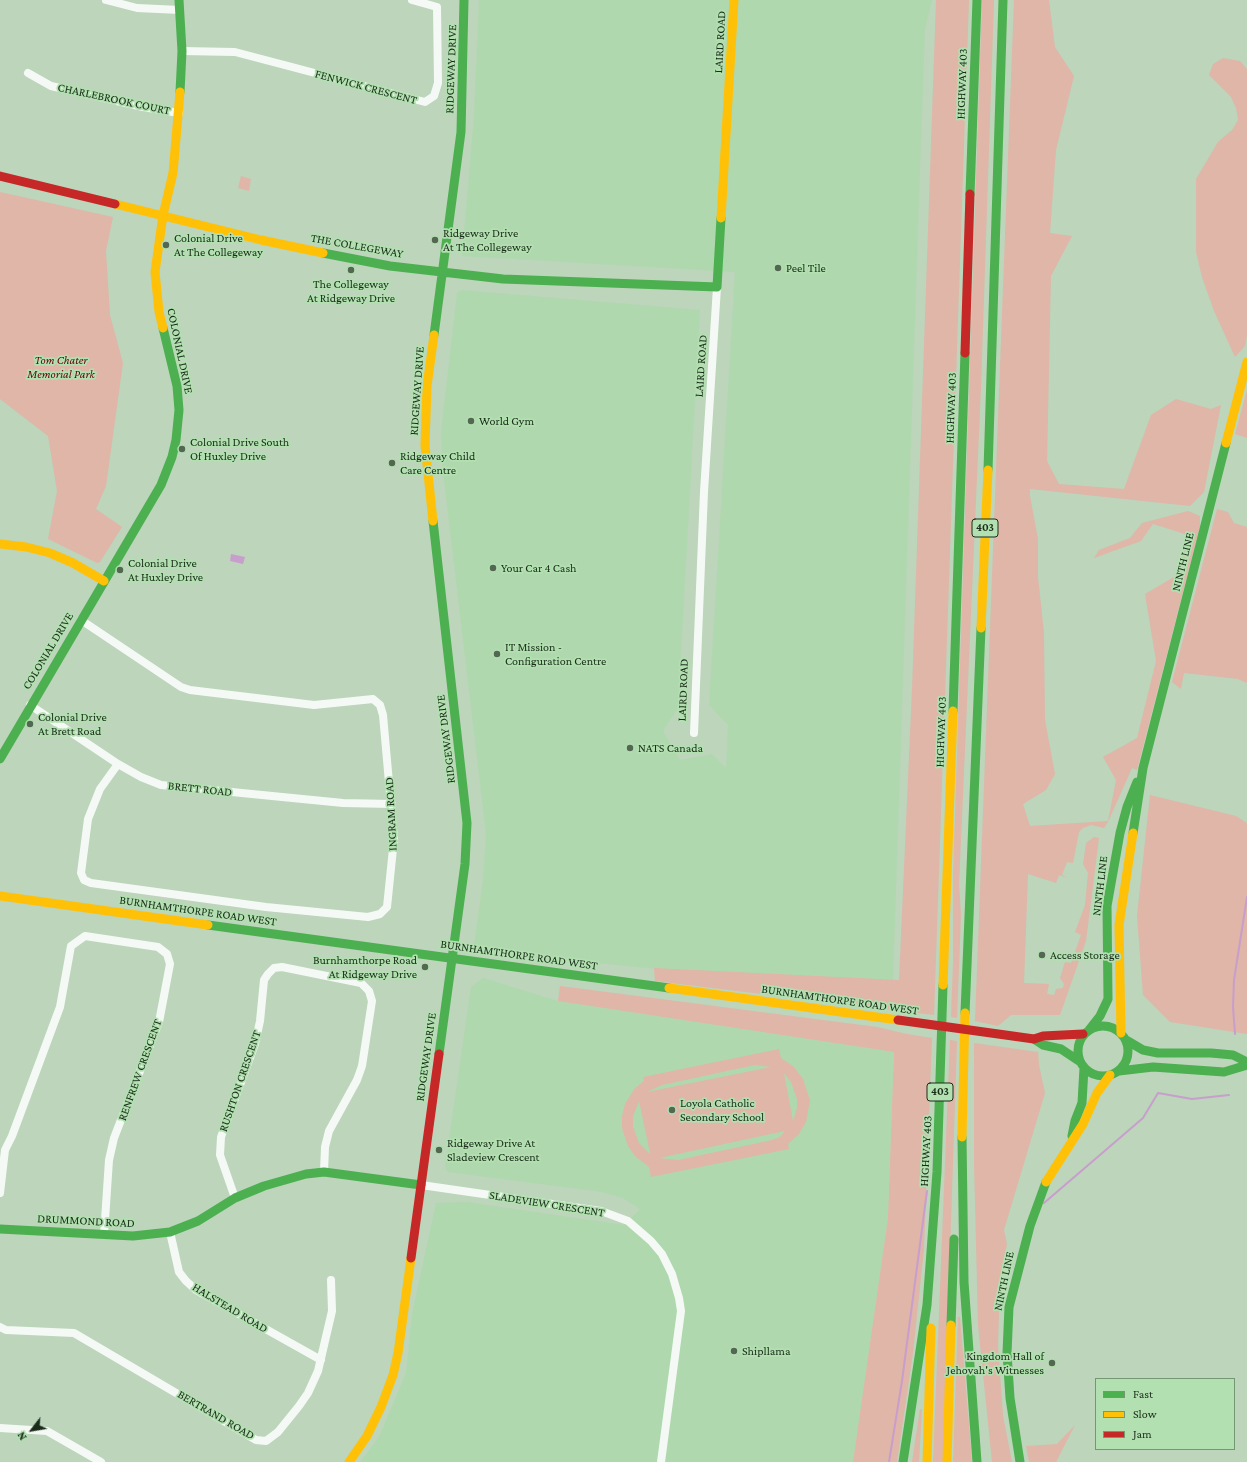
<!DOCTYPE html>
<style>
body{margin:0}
#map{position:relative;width:1247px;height:1462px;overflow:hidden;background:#bcd5bb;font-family:"Crimson Pro",serif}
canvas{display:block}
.legend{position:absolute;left:1095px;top:1378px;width:140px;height:72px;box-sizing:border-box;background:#b2e0b0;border:1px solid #759874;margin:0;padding:5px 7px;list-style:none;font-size:12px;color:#1a2c1a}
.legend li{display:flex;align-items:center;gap:8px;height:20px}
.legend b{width:20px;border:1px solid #759874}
.north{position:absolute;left:12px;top:1410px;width:40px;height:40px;-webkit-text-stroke:3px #b2e0b0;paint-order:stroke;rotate:239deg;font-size:11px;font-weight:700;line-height:16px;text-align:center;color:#1a2c1a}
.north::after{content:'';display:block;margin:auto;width:14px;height:18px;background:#1a2c1a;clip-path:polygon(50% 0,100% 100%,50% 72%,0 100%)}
</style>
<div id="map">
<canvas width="1247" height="1462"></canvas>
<ul class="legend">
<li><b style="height:5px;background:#4caf50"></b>Fast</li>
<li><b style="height:5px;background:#ffc107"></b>Slow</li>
<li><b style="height:5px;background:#c62828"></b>Jam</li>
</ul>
<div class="north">N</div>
</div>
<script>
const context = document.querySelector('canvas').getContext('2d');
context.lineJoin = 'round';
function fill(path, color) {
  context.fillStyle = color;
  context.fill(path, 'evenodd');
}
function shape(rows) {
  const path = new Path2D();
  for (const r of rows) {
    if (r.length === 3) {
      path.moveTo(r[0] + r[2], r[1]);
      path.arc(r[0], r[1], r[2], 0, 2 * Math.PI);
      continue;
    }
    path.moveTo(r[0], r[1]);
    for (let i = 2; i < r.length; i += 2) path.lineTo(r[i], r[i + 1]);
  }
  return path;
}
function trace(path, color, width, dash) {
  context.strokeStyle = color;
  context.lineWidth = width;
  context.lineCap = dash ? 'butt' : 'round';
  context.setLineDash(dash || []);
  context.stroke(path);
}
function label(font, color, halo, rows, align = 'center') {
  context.font = font + ' "Crimson Pro",serif';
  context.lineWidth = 3.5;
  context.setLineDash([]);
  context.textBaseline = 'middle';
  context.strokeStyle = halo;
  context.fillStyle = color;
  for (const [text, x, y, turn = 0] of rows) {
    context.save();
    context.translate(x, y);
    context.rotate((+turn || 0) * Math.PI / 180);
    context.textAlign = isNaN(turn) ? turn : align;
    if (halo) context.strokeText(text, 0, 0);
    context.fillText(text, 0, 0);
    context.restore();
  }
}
fill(shape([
 [479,0,932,0,925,28,921,141,893,980,668,970,478,951,474,945,483,880,486,834,442,463,441,432,457,293,461,290,700,310,678,708,663,731,680,760,712,754,726,768,728,725,709,705,735,272,462,256,474,116],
 [483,978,558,1001,894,1052,888,1218,853,1462,360,1462,379,1437,406,1373,412,1314,436,1203,467,1202,624,1225,640,1209,623,1198,602,1192,448,1172,445,1167,471,987]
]), '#b0d8ae');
fill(shape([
 [936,0,969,0,934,1015,655,981,654,968,899,980,912,689],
 [982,0,994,0,981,387,959,885,961,914,957,1018,951,1017,953,964,953,876],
 [1014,0,1049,0,1055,47,1074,76,1056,150,1050,233,1072,236,1051,276,1047,461,1059,484,1124,489,1151,415,1176,399,1211,409,1221,405,1204,492,1190,506,1030,489,1030,496,1038,539,1038,577,1044,633,1045,720,1055,774,1046,790,1023,804,1030,826,1108,821,1116,780,1103,757,1137,738,1156,661,1145,594,1174,577,1188,535,1153,524,1141,541,1094,558,1099,550,1130,538,1142,523,1188,511,1200,516,1200,526,1137,770,1132,768,1108,822,1104,828,1091,825,1083,828,1079,832,1073,863,1067,862,1062,875,1068,878,1059,875,1056,883,1028,874,1024,983,1049,984,1047,994,1054,995,1056,989,1063,988,1064,984,1060,978,1065,962,1071,963,1081,935,1075,932,1085,905,1088,873,1083,864,1086,843,1094,837,1099,838,1086,941,1060,1015,1011,1015,998,1026,975,1021],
 [1223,58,1240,61,1247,69,1247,336,1245,346,1235,357,1214,311,1202,277,1196,252,1196,179,1218,142,1232,130,1238,120,1236,108,1231,97,1209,75,1213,64],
 [241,176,251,179,249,191,238,188],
 [0,192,113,217,106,251,110,315,123,363,106,486,96,509,122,527,100,562,97,563,48,539,57,491,48,436,0,399],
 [1247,390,1247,438,1235,434],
 [1217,509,1228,512,1234,523,1247,527,1247,683,1238,679,1184,673,1181,689,1172,682],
 [1150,795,1236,816,1247,823,1247,1034,1170,1022,1143,995,1137,916],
 [560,986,877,1027,907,1034,932,1038,924,1249,913,1353,897,1462,853,1462,888,1218,894,1052,558,1001],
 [950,1040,957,1041,943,1462,933,1462],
 [974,1043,1038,1052,1039,1065,1045,1093,1004,1230,1007,1244,1000,1278,998,1345,1003,1416,1012,1462,992,1462,978,1325,974,1162],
 [779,1049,781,1058,794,1067,803,1079,810,1100,806,1122,799,1134,788,1144,789,1149,651,1177,649,1167,635,1156,628,1146,622,1128,622,1116,625,1104,635,1088,644,1081,643,1077],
 [755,1065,771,1067,647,1092,662,1085],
 [784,1073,791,1082,797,1099,797,1108,793,1121],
 [639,1101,650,1153,650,1154,639,1143,633,1126,633,1116],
 [785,1131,780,1137,772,1140,678,1160,659,1158],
 [958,1317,960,1317,972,1462,953,1462],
 [920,1409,922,1409,919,1462,912,1462],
 [1075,1425,1056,1462,1029,1462,1026,1446,1057,1444]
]), '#dfb6a7');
fill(shape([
 [231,554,245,557,243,564,230,561]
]), '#c89ecc');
trace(shape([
 [1235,1034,1233,1007,1234,980,1247,897],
 [1044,1203,1143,1118,1158,1093,1192,1099,1229,1095],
 [889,1462,902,1381,927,1191]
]), '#c89ecc', 2);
trace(shape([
 [106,0,137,8,180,10],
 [182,51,235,52,425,102,434,96,438,83,437,7,412,0],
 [28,73,51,86,143,107,179,113],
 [81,620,181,687,190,690,314,705,373,699,380,705,383,715,394,839,387,907,380,914,368,917,266,907,91,883,84,880,81,873,88,819,100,789,118,764],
 [30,705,118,764,141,777,161,785,343,803,392,804],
 [694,733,704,492,717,287],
 [421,1185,601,1211,628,1221,651,1241,662,1254,672,1274,679,1298,681,1311,661,1462],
 [0,1193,5,1150,12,1136,60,1007,71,946,85,936,158,947,167,954,170,964,163,1001,159,1022,114,1138,109,1160,104,1235],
 [235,1198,220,1155,221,1137,255,1044,260,1021,264,980,268,974,274,968,282,967,361,983,369,991,372,1001,362,1066,357,1080,329,1131,325,1147,324,1172],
 [170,1232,179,1272,186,1281,196,1290,321,1360],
 [0,1327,6,1330,74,1333,256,1440,266,1441,278,1432,299,1406,308,1393,318,1371,332,1311,331,1280],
 [0,1428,47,1431,101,1462]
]), '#f5f9f5', 8);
trace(shape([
 [179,0,182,51,180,92],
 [970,194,977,0],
 [323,253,390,266,503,279,717,287,721,218],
 [434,335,461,132,464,0],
 [988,470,1003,0],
 [433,521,467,823,465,864,439,1054],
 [953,711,965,353],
 [0,759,161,485,172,457,176,440,179,410,177,386,163,328],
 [1133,833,1143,768,1226,443],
 [208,925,669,988],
 [965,1013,981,628],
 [1103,1051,25],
 [1089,1030,1100,1016,1108,999,1107,906,1120,833,1127,807,1137,782],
 [1034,1039,1043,1045,1061,1049,1079,1061],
 [1126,1040,1143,1050,1158,1053,1211,1053,1233,1055,1247,1062],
 [1119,1071,1153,1067,1224,1072,1247,1065],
 [1072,1136,1075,1121,1082,1103,1084,1068],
 [962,1137,964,1282,977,1462],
 [0,1229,133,1236,170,1232,198,1221,235,1198,264,1186,306,1174,324,1172,421,1185],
 [951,1325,954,1239],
 [903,1462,927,1305,937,1172,943,985],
 [1020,1462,1010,1398,1007,1353,1009,1307,1030,1226,1046,1182]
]), '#4caf50', 9);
trace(shape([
 [115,204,261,240,323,253],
 [721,218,734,0],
 [163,328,159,312,155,272,163,215,173,173,180,92],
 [1226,443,1247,362],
 [433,521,425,445,427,386,434,335],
 [0,544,26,547,50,553,73,563,104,581],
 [981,628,988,470],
 [0,896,208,925],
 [943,985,953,711],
 [669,988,898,1020],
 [1121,1033,1119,925,1133,833],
 [962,1137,965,1013],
 [1046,1182,1083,1124,1097,1093,1110,1075],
 [349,1462,367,1436,381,1407,393,1375,398,1353,411,1258],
 [927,1462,931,1328],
 [947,1462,951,1325]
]), '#ffc107', 9);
trace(shape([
 [0,176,115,204],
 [965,353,970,194],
 [898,1020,1034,1039,1043,1036,1083,1034],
 [411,1258,439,1054]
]), '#c62828', 9);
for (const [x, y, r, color] of [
 [435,240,4,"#536752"],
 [166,245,4,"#536752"],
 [778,268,4,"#536752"],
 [351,270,4,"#536752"],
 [471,421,4,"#536752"],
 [182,449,4,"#536752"],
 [392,463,4,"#536752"],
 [493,568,4,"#536752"],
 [120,570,4,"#536752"],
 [497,654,4,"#536752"],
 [30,724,4,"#536752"],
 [630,748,4,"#536752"],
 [1042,955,4,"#536752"],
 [425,967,4,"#536752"],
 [672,1110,4,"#536752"],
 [439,1150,4,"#536752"],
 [734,1351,4,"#536752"],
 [1052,1363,4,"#536752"]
]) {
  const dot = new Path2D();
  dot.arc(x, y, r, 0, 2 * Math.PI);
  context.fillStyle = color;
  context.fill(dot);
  trace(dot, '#b2e0b0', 1.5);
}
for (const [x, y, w] of [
 [985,528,26],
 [940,1092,26]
]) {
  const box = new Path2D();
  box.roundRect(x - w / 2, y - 9, w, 18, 3);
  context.fillStyle = '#b2e0b0';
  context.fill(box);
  trace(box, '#1a2c1a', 1);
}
label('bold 11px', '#1a2c1a', null, [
 ["403",985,528],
 ["403",940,1092]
]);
label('12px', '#1a2c1a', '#b2e0b0', [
 ["LAIRD ROAD",720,42,-87],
 ["RIDGEWAY DRIVE",451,69,-88],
 ["HIGHWAY 403",962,84,-88],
 ["FENWICK CRESCENT",366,87,15],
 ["CHARLEBROOK COURT",114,99,12],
 ["THE COLLEGEWAY",357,246,10],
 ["COLONIAL DRIVE",180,351,78],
 ["LAIRD ROAD",701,366,-86],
 ["RIDGEWAY DRIVE",417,391,-86],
 ["HIGHWAY 403",951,408,-88],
 ["NINTH LINE",1183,562,-76],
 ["COLONIAL DRIVE",48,651,-59],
 ["LAIRD ROAD",683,690,-88],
 ["HIGHWAY 403",941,732,-88],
 ["RIDGEWAY DRIVE",446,739,-97],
 ["BRETT ROAD",200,789,6],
 ["INGRAM ROAD",391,814,-93],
 ["NINTH LINE",1100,886,-83],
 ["BURNHAMTHORPE ROAD WEST",198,911,8],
 ["BURNHAMTHORPE ROAD WEST",519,955,8],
 ["BURNHAMTHORPE ROAD WEST",840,1000,8],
 ["RIDGEWAY DRIVE",426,1057,-82],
 ["RENFREW CRESCENT",140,1070,-70],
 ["RUSHTON CRESCENT",240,1081,-71],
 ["HIGHWAY 403",926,1151,-87],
 ["SLADEVIEW CRESCENT",547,1204,9],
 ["DRUMMOND ROAD",86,1221,3],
 ["NINTH LINE",1004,1281,-78],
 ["HALSTEAD ROAD",230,1308,31],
 ["BERTRAND ROAD",216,1415,30]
]);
label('12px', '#1a2c1a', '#b2e0b0', [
 ["Ridgeway Drive",443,233],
 ["At The Collegeway",443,247],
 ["Colonial Drive",174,238],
 ["At The Collegeway",174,252],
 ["Peel Tile",786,268],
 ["The Collegeway",351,284,"center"],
 ["At Ridgeway Drive",351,298,"center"],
 ["World Gym",479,421],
 ["Colonial Drive South",190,442],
 ["Of Huxley Drive",190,456],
 ["Ridgeway Child",400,456],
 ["Care Centre",400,470],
 ["Colonial Drive",128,563],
 ["At Huxley Drive",128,577],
 ["Your Car 4 Cash",501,568],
 ["IT Mission -",505,647],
 ["Configuration Centre",505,661],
 ["Colonial Drive",38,717],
 ["At Brett Road",38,731],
 ["NATS Canada",638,748],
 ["Access Storage",1050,955],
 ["Burnhamthorpe Road",417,960,"right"],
 ["At Ridgeway Drive",417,974,"right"],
 ["Loyola Catholic",680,1103],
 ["Secondary School",680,1117],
 ["Ridgeway Drive At",447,1143],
 ["Sladeview Crescent",447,1157],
 ["Shipllama",742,1351],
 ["Kingdom Hall of",1044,1356,"right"],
 ["Jehovah's Witnesses",1044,1370,"right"]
], 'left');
label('italic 12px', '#68010e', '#b2e0b0', [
 ["Tom Chater",61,360],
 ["Memorial Park",61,374]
]);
</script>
